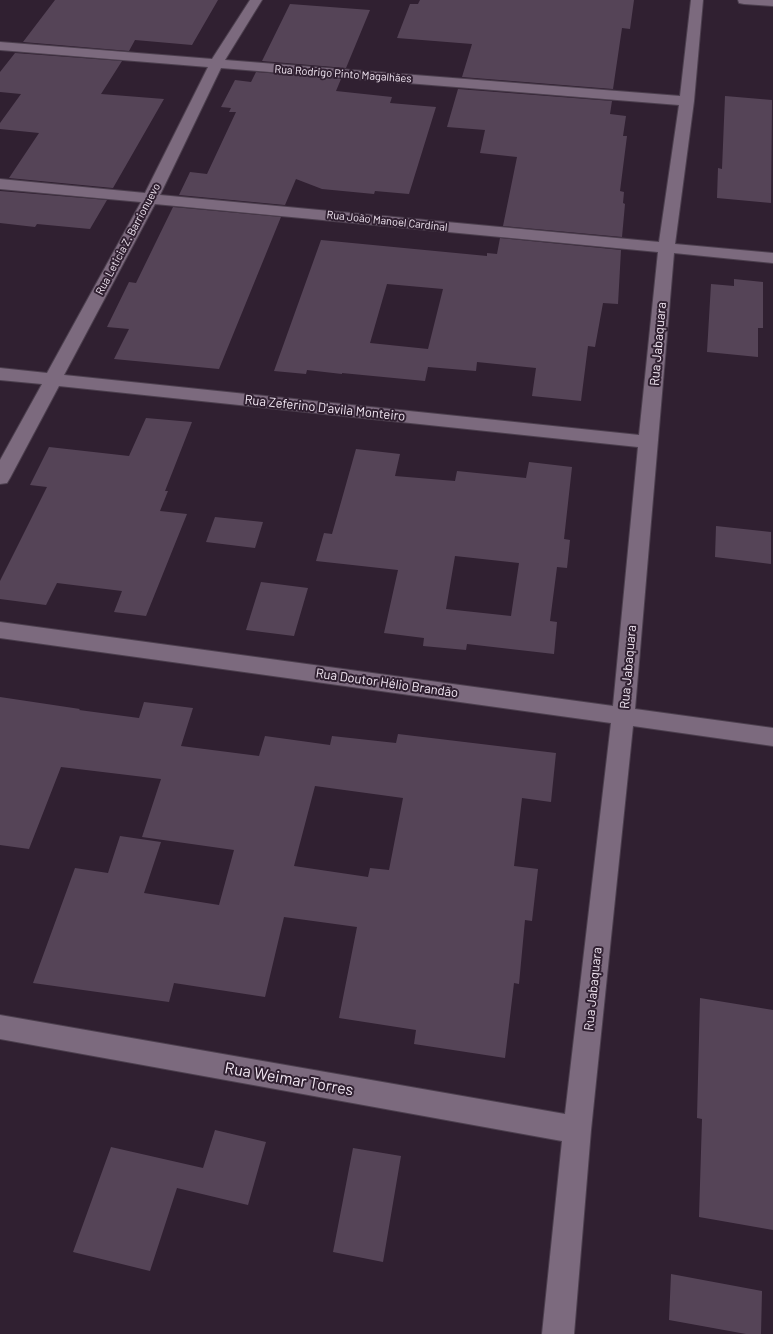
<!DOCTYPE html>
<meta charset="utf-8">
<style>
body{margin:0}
canvas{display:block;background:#302031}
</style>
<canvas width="773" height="1334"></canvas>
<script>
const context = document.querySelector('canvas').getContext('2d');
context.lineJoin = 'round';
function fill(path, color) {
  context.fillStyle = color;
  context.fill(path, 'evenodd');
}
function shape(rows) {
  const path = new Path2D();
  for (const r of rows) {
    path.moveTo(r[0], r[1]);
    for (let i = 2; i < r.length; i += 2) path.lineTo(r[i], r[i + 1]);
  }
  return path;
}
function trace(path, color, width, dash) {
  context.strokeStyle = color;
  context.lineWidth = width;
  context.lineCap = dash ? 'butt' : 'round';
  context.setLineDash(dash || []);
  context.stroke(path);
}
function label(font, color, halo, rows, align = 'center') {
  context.font = font + ' Barlow,sans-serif';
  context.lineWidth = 4;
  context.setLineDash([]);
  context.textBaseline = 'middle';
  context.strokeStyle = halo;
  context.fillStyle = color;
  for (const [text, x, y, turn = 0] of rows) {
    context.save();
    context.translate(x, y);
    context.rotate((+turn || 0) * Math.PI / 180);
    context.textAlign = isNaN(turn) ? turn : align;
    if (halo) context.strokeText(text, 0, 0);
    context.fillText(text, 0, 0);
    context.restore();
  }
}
fill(shape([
 [55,0,218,0,192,45,135,40,129,51,23,42],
 [420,0,634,0,630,29,622,28,613,89,462,77,472,44,397,38,410,4,418,4],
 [290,4,370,10,346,68,262,61],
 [15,53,122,61,101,94,164,99,113,188,9,178,39,133,0,129,0,123,21,94,0,92,0,72],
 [256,72,341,79,336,91,392,97,390,103,436,107,409,194,375,191,374,194,322,189,296,179,285,205,179,195,190,172,207,174,236,112,229,112,231,108,221,107,235,80,251,82],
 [458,89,612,101,610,114,626,116,623,136,627,136,620,191,624,192,623,203,625,204,622,237,503,226,517,157,480,153,485,130,447,127],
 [725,96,772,100,771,203,717,198,718,168,722,169],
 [0,191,107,200,90,229,37,224,35,227,0,223],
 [173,207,281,217,219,369,114,359,129,329,107,327,129,282,136,283],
 [500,238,621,250,618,304,603,303,595,347,588,346,581,401,532,396,536,368,477,362,476,371,428,367,425,381,342,373,342,374,307,370,306,374,274,371,321,240,487,256,487,253,497,254],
 [387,284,443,289,428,349,370,343],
 [734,279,763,282,763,328,758,328,758,357,707,352,711,284,734,286],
 [146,418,192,422,165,491,168,491,160,511,187,514,146,616,114,612,122,591,57,583,46,605,0,599,0,581,47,487,30,485,49,447,129,456],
 [356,449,400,454,395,476,455,481,457,471,526,478,529,462,572,467,564,539,570,540,567,568,557,567,550,621,557,622,554,654,467,644,466,650,423,646,424,638,384,633,398,570,316,561,324,533,332,534],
 [455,556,519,563,511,616,446,609],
 [215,517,263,522,255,548,206,542],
 [716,526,771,532,771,564,715,557],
 [261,582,308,588,294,636,246,630],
 [0,697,80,709,79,710,139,718,144,702,193,708,181,746,259,756,265,736,330,745,332,736,396,743,398,734,556,753,551,802,522,798,514,866,538,869,532,921,525,920,519,984,514,983,505,1058,414,1044,416,1030,339,1018,357,927,284,917,265,997,174,983,169,1002,33,983,75,868,108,873,120,836,161,842,144,893,219,905,234,850,142,837,161,779,61,767,29,849,0,845],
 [315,786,403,798,389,870,370,868,368,877,294,866],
 [700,998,773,1010,773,1230,699,1217,702,1119,697,1118],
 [215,1130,266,1142,248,1205,177,1188,150,1271,73,1252,111,1147,203,1168],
 [353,1148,401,1156,383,1262,333,1252],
 [671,1274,762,1291,761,1334,746,1334,669,1320]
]), '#554457');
const minor = shape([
 [250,0,262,0,225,60,680,96,691,0,703,0,694,101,675,244,773,253,773,263,674,253,635,709,773,728,773,746,633,726,591,1130,574,1334,542,1334,562,1141,0,1039,0,1015,565,1114,611,723,0,638,0,622,613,706,638,447,59,386,10,478,7,483,0,484,0,460,42,384,0,380,0,368,47,373,141,202,0,189,0,179,145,193,208,67,0,50,0,42,212,59,250,0],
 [221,68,679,105,659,242,160,195,221,68],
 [155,204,658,252,639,435,64,375,155,204],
 [738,0,773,0,773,6,744,4,739,3,738,0]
]);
trace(minor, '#4c3f4e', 2);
fill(minor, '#7c6a7e');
label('11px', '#f3e8f4', '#302031', [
 ["Rua Rodrigo Pinto Magalhães",343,74,4],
 ["Rua João Manoel Cardinal",387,221,6],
 ["Rua Leticia Z. Barrionuevo",128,239,-62]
]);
label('13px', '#f3e8f4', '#302031', [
 ["Rua Jabaquara",658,344,-85],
 ["Rua Zeferino D'avila Monteiro",325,408,6],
 ["Rua Jabaquara",628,667,-85],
 ["Rua Doutor Hélio Brandão",387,683,8],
 ["Rua Jabaquara",593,989,-84]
]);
label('16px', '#f3e8f4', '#302031', [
 ["Rua Weimar Torres",289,1079,10]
]);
</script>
